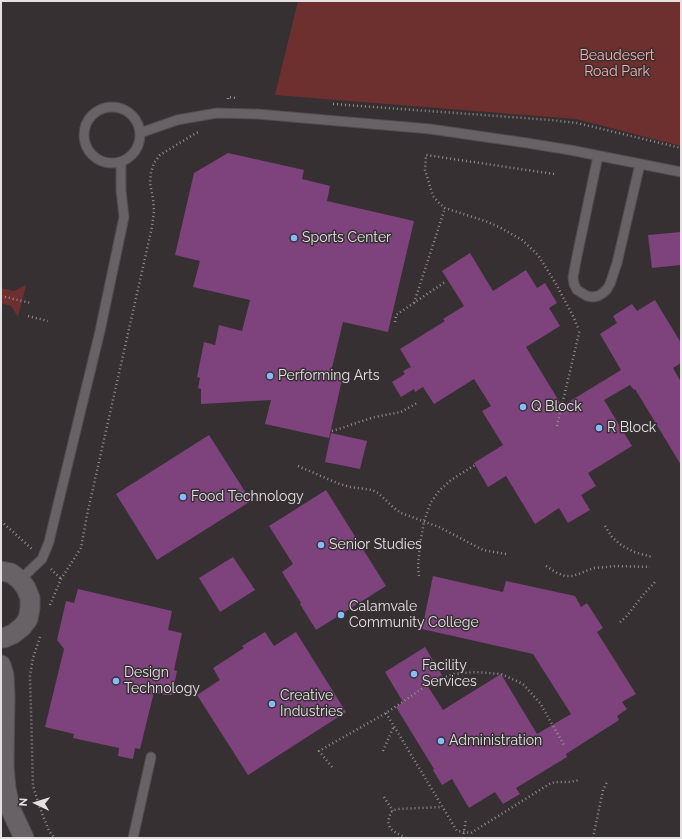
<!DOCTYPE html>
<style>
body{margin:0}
#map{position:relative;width:682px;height:839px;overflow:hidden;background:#363033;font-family:Raleway,sans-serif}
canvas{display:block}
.frame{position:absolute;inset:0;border:2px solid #e5e1e3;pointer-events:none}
.north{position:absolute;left:16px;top:783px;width:40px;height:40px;-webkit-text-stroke:3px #363033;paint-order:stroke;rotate:274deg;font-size:11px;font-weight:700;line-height:16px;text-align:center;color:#e5e1e3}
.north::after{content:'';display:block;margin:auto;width:14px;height:18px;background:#e5e1e3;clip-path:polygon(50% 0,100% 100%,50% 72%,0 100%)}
</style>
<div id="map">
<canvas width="682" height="839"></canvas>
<div class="frame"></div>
<div class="north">N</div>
</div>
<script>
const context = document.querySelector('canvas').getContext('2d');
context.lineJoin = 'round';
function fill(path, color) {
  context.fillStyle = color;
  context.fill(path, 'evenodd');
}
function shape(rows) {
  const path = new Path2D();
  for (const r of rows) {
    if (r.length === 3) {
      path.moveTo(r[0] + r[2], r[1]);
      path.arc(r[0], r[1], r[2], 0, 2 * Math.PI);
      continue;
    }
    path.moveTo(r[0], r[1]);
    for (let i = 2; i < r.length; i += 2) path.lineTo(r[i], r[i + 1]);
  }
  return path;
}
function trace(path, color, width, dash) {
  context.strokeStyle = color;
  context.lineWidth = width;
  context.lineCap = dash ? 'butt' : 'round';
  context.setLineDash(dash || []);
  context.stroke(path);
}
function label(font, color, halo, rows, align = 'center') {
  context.font = font + ' Raleway,sans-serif';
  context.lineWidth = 3;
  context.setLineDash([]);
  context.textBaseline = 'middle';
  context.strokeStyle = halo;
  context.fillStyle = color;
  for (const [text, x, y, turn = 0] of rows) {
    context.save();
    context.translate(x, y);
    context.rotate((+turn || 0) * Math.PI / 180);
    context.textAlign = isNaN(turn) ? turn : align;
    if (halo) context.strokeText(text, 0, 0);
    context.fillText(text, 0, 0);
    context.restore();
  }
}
fill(shape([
 [298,1,681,1,681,146,576,119,275,95],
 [26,285,18,317,11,306,1,303,1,288,14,291]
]), '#6d302e');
fill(shape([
 [228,153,304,170,302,179,330,186,327,201,414,221,388,332,343,322,331,372,343,375,329,438,265,424,271,400,201,404,201,389,198,388,200,378,197,377,204,342,215,345,219,325,242,331,250,300,193,287,200,261,175,255,194,173],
 [681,232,681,265,652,268,648,235],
 [470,253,493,291,526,270,537,288,545,283,557,303,549,308,560,326,526,347,562,406,621,370,600,334,617,323,613,316,632,304,637,311,655,300,681,343,681,363,673,368,681,382,681,465,635,389,634,390,630,385,604,400,632,446,588,473,596,486,581,495,590,510,568,523,559,508,535,524,506,476,488,487,474,463,503,445,482,411,491,406,474,379,434,404,423,387,415,392,414,389,401,397,392,382,405,374,403,371,411,367,400,349,445,321,443,319,464,306,442,271],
 [331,433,367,441,360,469,325,462],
 [209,435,251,501,157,560,116,494],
 [326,490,386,586,316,630,300,604,301,603,282,572,293,564,269,526],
 [233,557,255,590,220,612,199,578],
 [433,576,503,592,506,581,575,596,581,607,587,603,603,628,597,632,636,694,622,702,627,709,617,716,619,720,566,754,567,757,516,788,520,794,503,804,495,792,469,808,452,779,442,785,433,770,434,769,396,707,403,702,385,672,425,647,442,675,427,685,443,710,501,674,537,734,571,714,533,654,422,629],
 [78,589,172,611,168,630,182,633,174,670,177,671,172,695,165,695,154,692,140,749,135,748,133,759,118,756,119,748,73,738,74,734,45,727,64,649,57,640,66,601,74,603],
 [265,632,274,646,296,632,346,712,248,775,197,695,220,680,213,668,244,648,242,646]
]), '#7e427c');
const service = shape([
 [112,135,28],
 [140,133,177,120,217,113,257,114,430,129,527,143,570,150,681,172],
 [598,156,577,256,573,277,574,284,577,290,587,296,593,297,598,296,603,293,607,289,610,284,617,263,640,164],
 [20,580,42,559,49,542,53,525,100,331,124,217,121,190,121,163],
 [133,838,151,757]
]);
const minor = shape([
 [1,571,11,573,20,580,26,588,30,598,30,608,28,619,22,627,13,634,4,638,1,638],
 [1,665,4,675,5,696,4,766,6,789,11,810,24,838]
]);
trace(service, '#524c4f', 11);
trace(minor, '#524c4f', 21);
trace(shape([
 [228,99,228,97,237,98],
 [333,104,551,120,577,123,681,148],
 [554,174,426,155,425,170,433,196,439,203,445,208,488,222,501,228,522,240,538,255,556,284,574,318,578,328],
 [1,296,31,303],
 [414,303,445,208],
 [28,316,48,321],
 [395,322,396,315,445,282],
 [557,426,580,329],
 [332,431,345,427,359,422,375,417,401,412,417,403],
 [298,466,330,480,340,484,350,487,372,490,378,493,394,508,401,513,439,527,483,550,494,552,506,554],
 [1,521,32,549],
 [605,526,612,537,621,545,634,552,652,557],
 [546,566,557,573,565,576,573,576,594,568,617,566,650,567],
 [51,569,61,579],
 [419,576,418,566,420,545,424,521,431,502,439,491,451,480,475,465],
 [50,605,61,579,81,548,87,515,152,227,154,211,153,199,150,183,151,172,154,163,160,155,196,133,199,132],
 [620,622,626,617,643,595,656,581],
 [40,637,33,658,30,675,33,786,40,808,49,831,55,838],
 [386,713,457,831,471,833,551,783,556,782,571,782,579,780],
 [383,751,394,726],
 [332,767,319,751,386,713,429,684,442,678,454,674,475,672,501,674,519,682,524,685,540,703,564,745],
 [384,797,393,811],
 [406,838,393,831,390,828,388,821,391,812,394,810,398,809,442,807],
 [463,838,466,819],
 [593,838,603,790,607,782]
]), '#938e91', 2.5, [1, 3]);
trace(service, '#686165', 9);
trace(minor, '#686165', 19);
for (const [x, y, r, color] of [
 [294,238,4,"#87bbfb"],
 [270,376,4,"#87bbfb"],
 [523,407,4,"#87bbfb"],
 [599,428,4,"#87bbfb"],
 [183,497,4,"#87bbfb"],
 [321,545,4,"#87bbfb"],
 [341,615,4,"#87bbfb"],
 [414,674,4,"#87bbfb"],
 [116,681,4,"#87bbfb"],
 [272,704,4,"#87bbfb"],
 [441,741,4,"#87bbfb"]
]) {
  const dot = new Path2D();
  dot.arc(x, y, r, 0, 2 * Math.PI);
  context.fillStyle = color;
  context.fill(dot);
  trace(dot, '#363033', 1.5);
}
label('14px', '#f9afaa', '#363033', [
 ["Beaudesert",617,56],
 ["Road Park",617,72]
]);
label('14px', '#e5e1e3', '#363033', [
 ["Sports Center",302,238],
 ["Performing Arts",278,376],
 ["Q Block",531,407],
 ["R Block",607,428],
 ["Food Technology",191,497],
 ["Senior Studies",329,545],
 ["Calamvale",349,607],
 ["Community College",349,623],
 ["Facility",422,666],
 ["Services",422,682],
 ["Design",124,673],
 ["Technology",124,689],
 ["Creative",280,696],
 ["Industries",280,712],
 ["Administration",449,741]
], 'left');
</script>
